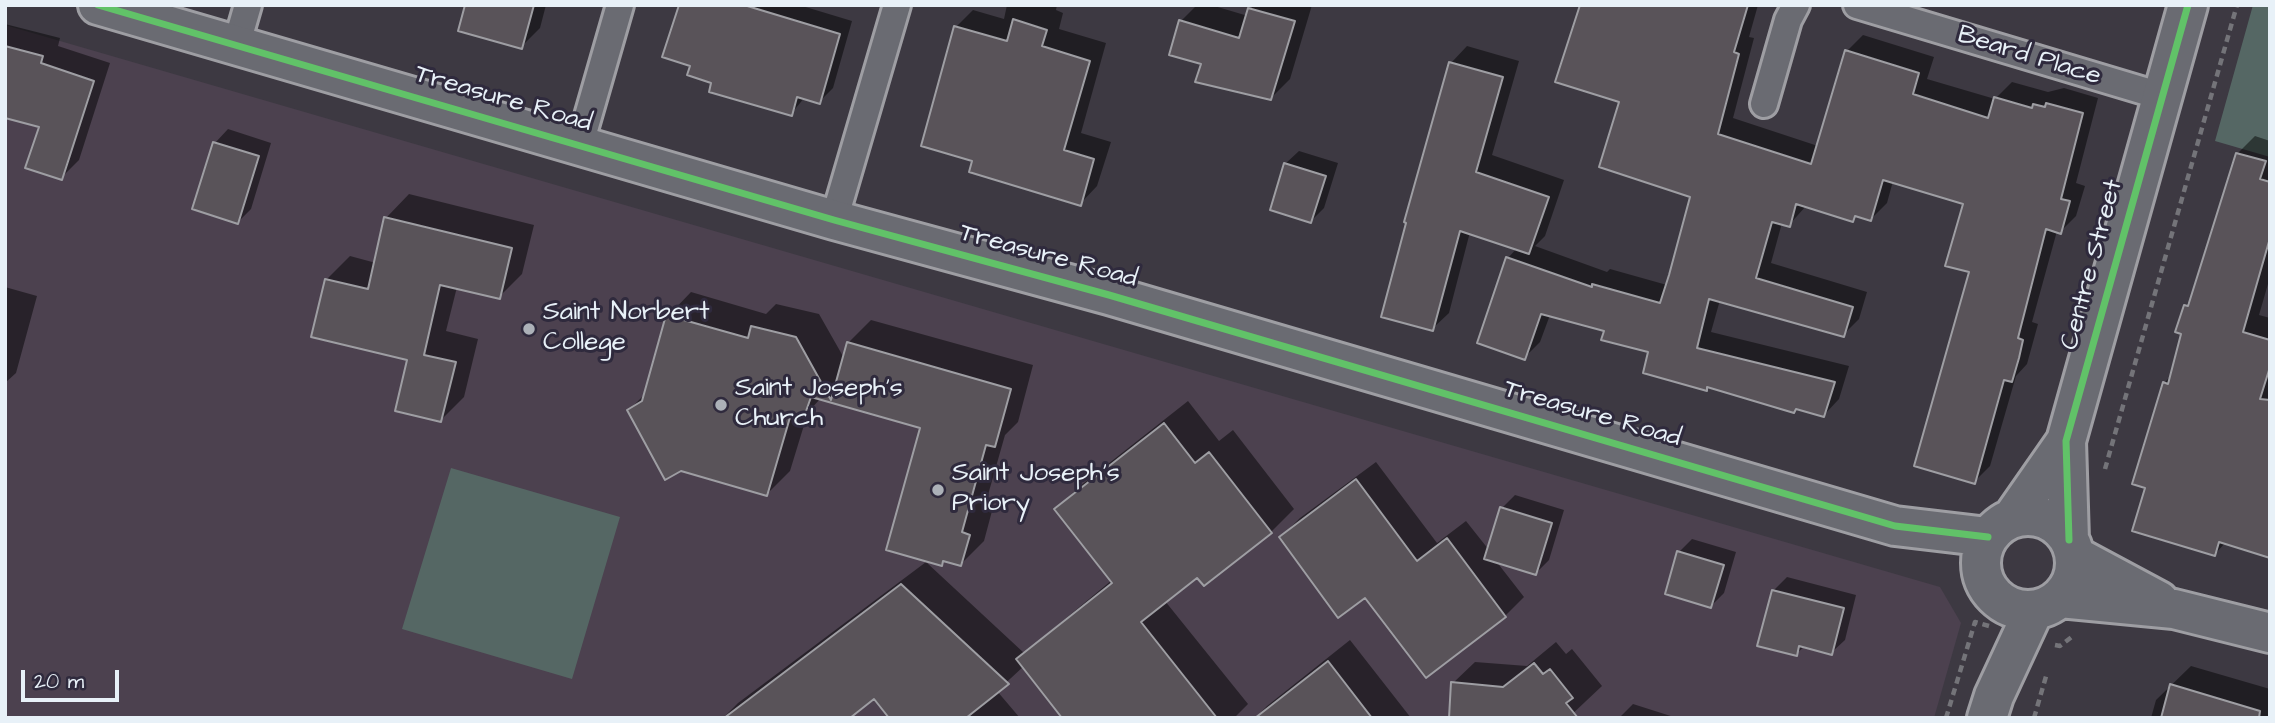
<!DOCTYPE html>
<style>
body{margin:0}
#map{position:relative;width:2275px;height:723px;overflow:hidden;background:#3d3942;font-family:"Architects Daughter",sans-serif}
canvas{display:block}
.frame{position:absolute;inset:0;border:7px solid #e8f1f8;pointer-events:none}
.scale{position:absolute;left:21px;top:670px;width:98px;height:32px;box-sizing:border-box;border:4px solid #e8f1f8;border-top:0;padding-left:9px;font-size:21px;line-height:24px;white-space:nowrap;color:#e8f1f8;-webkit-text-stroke:5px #2f2a3d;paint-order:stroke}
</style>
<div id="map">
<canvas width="2275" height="723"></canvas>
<div class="frame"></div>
<div class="scale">20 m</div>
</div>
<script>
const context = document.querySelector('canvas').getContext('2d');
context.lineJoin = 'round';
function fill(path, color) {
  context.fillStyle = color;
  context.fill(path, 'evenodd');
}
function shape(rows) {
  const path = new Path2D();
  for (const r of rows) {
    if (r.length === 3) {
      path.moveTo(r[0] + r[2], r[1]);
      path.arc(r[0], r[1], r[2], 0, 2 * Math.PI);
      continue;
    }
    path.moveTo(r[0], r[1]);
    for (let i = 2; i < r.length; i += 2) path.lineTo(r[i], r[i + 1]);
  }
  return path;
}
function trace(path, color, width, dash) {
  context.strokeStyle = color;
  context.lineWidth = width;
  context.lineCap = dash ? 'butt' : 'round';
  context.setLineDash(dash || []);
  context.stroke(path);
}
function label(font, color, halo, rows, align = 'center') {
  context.font = font + ' "Architects Daughter",sans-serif';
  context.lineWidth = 6;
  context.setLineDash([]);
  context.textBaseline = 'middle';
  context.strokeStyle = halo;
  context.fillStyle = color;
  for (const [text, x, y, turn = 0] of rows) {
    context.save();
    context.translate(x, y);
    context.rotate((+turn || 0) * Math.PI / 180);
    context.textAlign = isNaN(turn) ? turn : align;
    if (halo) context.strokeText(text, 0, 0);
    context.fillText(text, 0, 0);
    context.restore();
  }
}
fill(shape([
 [5,25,1940,587,1961,623,1934,718,5,718]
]), '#4c414f');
fill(shape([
 [2253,5,2270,5,2270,157,2215,141],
 [451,468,620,517,572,679,402,629]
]), '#556764');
fill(shape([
 [467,5,546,5,540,28,521,47],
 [681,5,799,5,852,21,833,88,819,102,805,97,791,114,713,82,692,65],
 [1007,5,1057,5,1056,10,1063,13,1059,29,1106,43,1081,133,1111,142,1097,186,1080,204,974,160,956,27,973,10,1004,19],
 [1197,5,1211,5,1248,16,1253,5,1312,5,1290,79,1271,98,1203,63,1181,21],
 [1582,5,1758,5,1749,37,1754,38,1733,118,1818,146,1847,51,1863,35,1934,57,1927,79,1995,99,2012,82,2048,92,2064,88,2098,98,2076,183,2085,186,2076,216,2060,232,2057,231,2032,322,2038,324,2027,364,2016,376,1990,466,1974,482,1971,271,1965,202,1893,181,1887,203,1871,219,1857,215,1853,220,1806,206,1789,225,1782,223,1771,263,1867,292,1859,319,1843,335,1720,300,1711,332,1849,366,1839,399,1824,415,1798,407,1794,411,1709,386,1706,389,1651,351,1606,329,1550,315,1540,342,1524,358,1508,258,1517,248,1470,232,1449,313,1432,329,1451,63,1467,46,1519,61,1492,155,1564,180,1545,236,1535,246,1607,272,1610,269,1667,285,1693,196,1621,101],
 [5,24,60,38,58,46,110,63,79,160,61,178,41,126,5,116],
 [228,129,271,143,251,209,238,222,215,143],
 [2255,136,2270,141,2270,277,2259,315,2270,318,2270,556,2226,542,2215,554,2147,487,2164,383,2172,375,2183,333,2185,306,2192,299,2237,154],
 [1299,151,1338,163,1324,208,1311,221,1285,164],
 [409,194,534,225,522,274,499,297,457,287,446,331,478,339,464,397,441,420,409,359,326,280,350,256,376,263,386,218],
 [5,287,37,296,16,373,5,383],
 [691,292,766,314,776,304,819,314,844,358,848,343,871,320,1033,365,1018,422,1005,435,984,509,992,511,984,541,961,564,945,560,942,564,922,427,821,398,808,412,790,471,767,494,629,410,646,393,668,316],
 [1188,401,1219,441,1233,430,1294,509,1271,532,1198,575,1165,601,1248,704,1234,718,1064,718,1024,666,997,691,1020,718,892,718,874,697,847,718,723,718,738,703,926,562,1024,653,1112,580,1056,509,1080,486],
 [1376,462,1437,543,1466,521,1489,550,1502,508,1515,495,1564,510,1549,560,1536,573,1496,561,1524,597,1505,616,1366,595,1281,537,1300,518],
 [1692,539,1736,552,1724,593,1711,606,1679,552],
 [1787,577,1856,595,1845,640,1831,653,1805,646,1796,654,1773,591],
 [1350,640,1411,718,1255,718,1267,706],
 [1556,642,1566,654,1572,649,1602,686,1568,718,1453,683,1475,662,1527,666],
 [2191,666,2270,689,2270,718,2151,718,2156,700],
 [1633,704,1677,718,1619,718]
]), '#0007');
const building = shape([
 [465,5,534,5,522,49,458,31,465,5],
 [679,5,744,5,840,34,820,104,797,97,792,116,709,92,711,83,687,75,690,66,662,57,679,5],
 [1580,5,1748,5,1734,52,1739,54,1718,134,1811,164,1845,50,1919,73,1913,94,1988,118,1994,97,2032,108,2033,104,2045,107,2046,103,2083,113,2061,199,2070,201,2061,234,2046,229,2018,338,2023,340,2019,358,2012,382,2004,380,1975,484,1914,466,1969,272,1945,266,1963,204,1883,180,1871,221,1855,216,1853,222,1796,204,1790,227,1772,222,1756,278,1853,307,1844,337,1709,299,1697,348,1835,382,1824,417,1796,409,1794,413,1707,387,1707,391,1643,373,1648,352,1601,340,1604,331,1541,314,1525,360,1477,343,1506,257,1592,287,1592,284,1660,303,1669,275,1690,197,1599,167,1619,102,1555,82,1580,5],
 [1248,8,1295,21,1271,100,1195,82,1201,64,1169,55,1179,20,1239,38,1248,8],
 [1013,19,1047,30,1042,46,1090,61,1064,150,1094,159,1081,206,969,172,972,161,921,146,954,26,1007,41,1013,19],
 [5,46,43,56,41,63,94,81,62,180,25,168,39,127,5,118,5,46],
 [1449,62,1503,77,1476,172,1549,197,1529,254,1460,231,1433,331,1381,317,1406,223,1404,222,1449,62],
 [213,142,259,156,238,224,192,209,213,142],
 [2236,153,2266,161,2260,179,2270,182,2270,238,2243,332,2270,340,2270,367,2260,399,2270,400,2270,558,2219,542,2215,556,2132,531,2145,488,2132,484,2163,382,2168,384,2181,334,2175,332,2184,305,2188,306,2236,153],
 [1284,163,1326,176,1311,223,1270,210,1284,163],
 [384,217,512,248,500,299,440,285,424,355,456,362,441,422,395,411,407,360,311,337,325,279,368,289,384,217],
 [666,315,748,338,751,326,796,337,831,400,847,342,1011,389,995,447,986,445,962,532,970,535,961,566,943,561,942,566,886,550,920,428,811,397,804,417,791,414,767,496,681,471,665,480,627,410,642,401,666,315],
 [1164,423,1195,463,1209,452,1272,533,1204,586,1197,578,1141,622,1217,718,1062,718,1016,659,1112,583,1054,509,1164,423],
 [1356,479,1417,561,1447,538,1506,617,1426,678,1365,598,1338,618,1279,537,1356,479],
 [1500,507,1552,523,1536,575,1484,559,1500,507],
 [1677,551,1724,565,1711,608,1665,594,1677,551],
 [901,584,1009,684,966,718,889,718,874,699,850,718,724,718,901,584],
 [1772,590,1844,608,1832,655,1799,646,1797,656,1757,646,1772,590],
 [1328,661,1372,718,1255,718,1328,661],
 [1534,663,1543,674,1550,669,1573,698,1566,703,1578,718,1449,718,1451,682,1503,687,1534,663],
 [2170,684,2260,711,2259,718,2161,718,2170,684]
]);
fill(building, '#595359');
trace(building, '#9e9ea3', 2);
const street = shape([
 [1857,5,2161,96],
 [237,43,248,5],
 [1764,104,1788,20,1796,5],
 [580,144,620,5],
 [834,220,897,5]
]);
const secondary = shape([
 [98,5,834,220,1109,295,1895,526,1988,537],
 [2028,563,47],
 [2013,517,2066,441],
 [2069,540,2066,441,2188,5],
 [2075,556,2159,601],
 [2060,598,2174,609,2270,633],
 [1987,718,1994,696,2034,610]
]);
trace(street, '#9e9ea3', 32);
trace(secondary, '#9e9ea3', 44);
trace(shape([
 [2105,469,2237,5],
 [2055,645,2060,646,2073,636],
 [1946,718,1975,622,1989,626],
 [2034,718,2047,673]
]), '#747479', 4.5, [7, 5]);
trace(street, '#6a6b72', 26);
trace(secondary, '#6a6b72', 38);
trace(shape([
 [98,5,834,220,1109,295,1895,526,1988,537],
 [2069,540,2066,441,2188,5]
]), '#61c268', 7);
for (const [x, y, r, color] of [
 [529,329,7,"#acb1b8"],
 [721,405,7,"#acb1b8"],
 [938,490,7,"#acb1b8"]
]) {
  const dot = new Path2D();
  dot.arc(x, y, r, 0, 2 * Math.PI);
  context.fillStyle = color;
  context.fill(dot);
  trace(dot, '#2f2a3d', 2.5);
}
label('26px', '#e8f1f8', '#2f2a3d', [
 ["Beard Place",2029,57,17],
 ["Treasure Road",503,100,16],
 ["Treasure Road",1048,257,15],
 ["Centre Street",2093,265,-75],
 ["Treasure Road",1592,415,16]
]);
label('26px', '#e8f1f8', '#2f2a3d', [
 ["Saint Norbert",543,314],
 ["College",543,344],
 ["Saint Joseph's",735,390],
 ["Church",735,420],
 ["Saint Joseph's",952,475],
 ["Priory",952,505]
], 'left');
</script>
